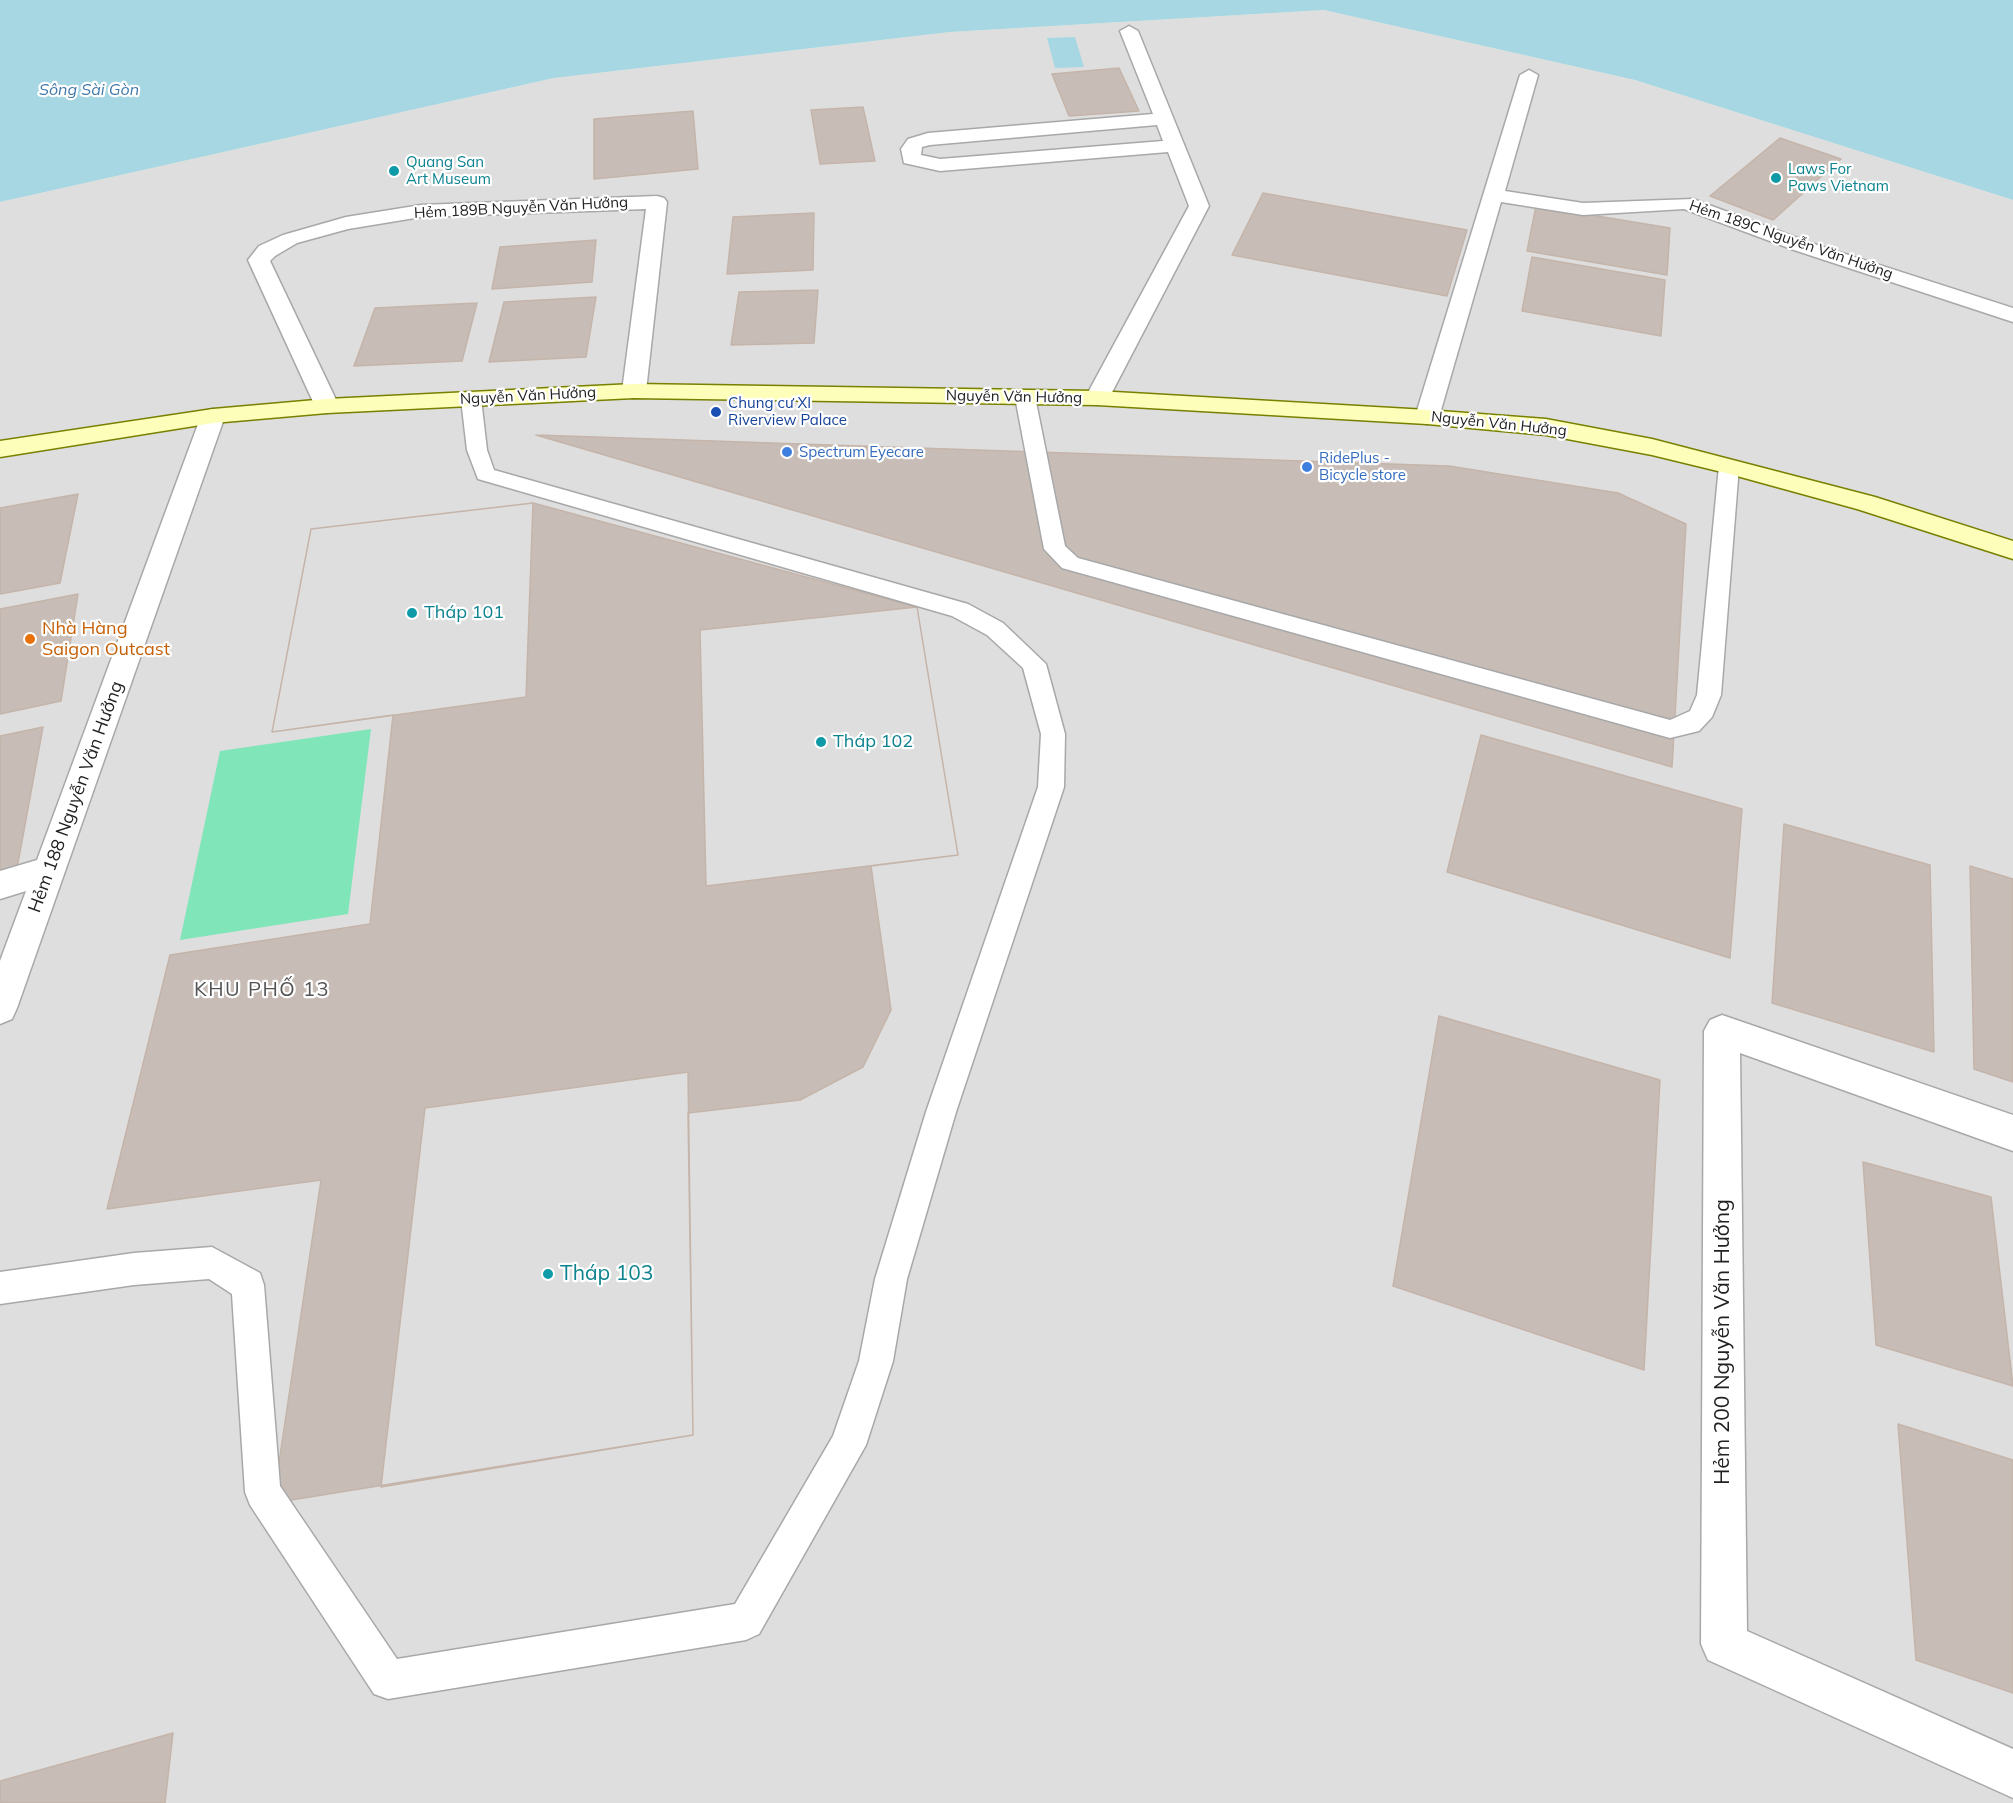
<!DOCTYPE html>
<meta charset="utf-8">
<style>
body{margin:0}
canvas{display:block;background:#f2eee7}
</style>
<canvas width="2013" height="1803"></canvas>
<script>
const context = document.querySelector('canvas').getContext('2d');
context.lineJoin = 'round';
function fill(path, color) {
  context.fillStyle = color;
  context.fill(path, 'evenodd');
}
function shape(rows) {
  const path = new Path2D();
  for (const r of rows) {
    path.moveTo(r[0], r[1]);
    for (let i = 2; i < r.length; i += 2) path.lineTo(r[i], r[i + 1]);
  }
  return path;
}
function trace(path, color, width, dash) {
  context.strokeStyle = color;
  context.lineWidth = width;
  context.lineCap = dash ? 'butt' : 'round';
  context.setLineDash(dash || []);
  context.stroke(path);
}
function label(font, color, halo, rows, align = 'center') {
  context.font = font + ' Mulish,sans-serif';
  context.lineWidth = 4.5;
  context.setLineDash([]);
  context.textBaseline = 'middle';
  context.strokeStyle = halo;
  context.fillStyle = color;
  for (const [text, x, y, turn = 0] of rows) {
    context.save();
    context.translate(x, y);
    context.rotate((+turn || 0) * Math.PI / 180);
    context.textAlign = isNaN(turn) ? turn : align;
    if (halo) context.strokeText(text, 0, 0);
    context.fillText(text, 0, 0);
    context.restore();
  }
}
fill(shape([
 [1324,10,1635,80,2013,200,2013,1803,0,1803,0,202,554,78,950,32]
]), '#dfdede');
fill(shape([
 [371,729,348,914,180,940,220,751]
]), '#81e5ba');
fill(shape([
 [0,0,2013,0,2013,200,1635,80,1324,10,950,32,554,78,0,202],
 [1075,37,1084,67,1055,68,1047,38]
]), '#a6d7e2');
const building = shape([
 [1119,68,1139,111,1069,116,1052,74,1119,68],
 [863,107,875,161,820,164,811,110,863,107],
 [693,111,698,169,594,179,594,119,693,111],
 [1780,138,1841,159,1773,220,1710,196,1780,138],
 [1263,193,1467,230,1447,296,1232,255,1263,193],
 [1536,206,1670,228,1667,275,1527,251,1536,206],
 [814,213,813,270,727,274,733,217,814,213],
 [596,240,592,282,492,289,500,247,596,240],
 [1532,257,1665,280,1661,336,1522,311,1532,257],
 [818,290,814,343,731,345,739,292,818,290],
 [596,297,586,357,489,362,504,302,596,297],
 [477,303,462,361,354,366,375,308,477,303],
 [536,435,1449,466,1618,493,1686,524,1672,767,536,435],
 [78,494,60,583,0,594,0,508,78,494],
 [533,503,526,697,272,732,311,529,533,503],
 [533,503,917,607,958,855,871,866,891,1010,863,1067,800,1100,688,1113,693,1435,273,1503,321,1180,107,1209,170,955,370,924,393,715,272,732,311,529,533,503],
 [78,594,61,701,0,714,0,609,78,594],
 [917,607,958,855,706,886,700,630,917,607],
 [43,727,15,879,0,882,0,736,43,727],
 [1481,735,1742,809,1730,958,1447,872,1481,735],
 [1784,824,1930,865,1934,1052,1772,1003,1784,824],
 [1970,866,2013,879,2013,1082,1974,1069,1970,866],
 [1439,1016,1660,1080,1644,1370,1393,1286,1439,1016],
 [688,1072,693,1435,381,1487,425,1108,688,1072],
 [1863,1162,1991,1197,2013,1386,1876,1345,1863,1162],
 [1898,1424,2013,1460,2013,1693,1916,1660,1898,1424],
 [173,1733,165,1803,0,1803,0,1781,173,1733]
]);
fill(building, '#c7bdb6');
trace(building, '#c5b4a9', 1.5);
const service = shape([
 [1025,391,1035,397,1065,546,1078,558,1670,720,1690,711,1697,695,1719,466,1722,461,1736,461,1739,466,1721,695,1712,717,1699,731,1670,738,1062,568,1044,549,1015,397,1025,391],
 [471,393,478,395,481,399,487,450,494,470,968,604,1003,623,1046,664,1065,734,1064,787,956,1112,907,1279,893,1361,866,1445,759,1634,746,1640,388,1699,374,1694,250,1505,245,1492,232,1294,209,1279,134,1285,0,1304,0,1272,134,1253,212,1247,260,1273,264,1285,280,1486,397,1659,735,1604,833,1436,859,1361,875,1279,926,1112,1038,787,1041,734,1023,668,987,635,952,616,478,479,467,450,461,399,464,395,471,393]
]);
const minor = shape([
 [1129,26,1138,31,1209,206,1109,398,1105,403,1097,405,1089,403,1085,398,1189,206,1168,152,940,171,904,163,901,149,908,139,928,133,1153,114,1120,31,1129,26],
 [1157,125,1163,141,940,159,921,155,922,147,930,145,1157,125],
 [1529,70,1538,75,1505,191,1583,203,1693,199,1808,242,2013,308,2013,322,1794,250,1684,209,1583,215,1501,202,1439,417,1436,422,1427,424,1418,422,1415,417,1520,75,1529,70],
 [657,196,664,198,667,202,646,391,642,396,634,398,626,396,622,391,646,209,421,217,348,229,297,243,275,256,270,261,339,406,335,411,327,413,319,411,315,406,248,260,259,246,283,235,346,217,421,205,657,196],
 [213,409,222,411,225,416,17,1008,12,1019,0,1024,0,961,26,891,0,899,0,871,37,860,201,416,204,411,213,409],
 [1722,1015,2013,1115,2013,1151,1740,1053,1747,1631,2013,1749,2013,1798,1708,1660,1701,1644,1704,1031,1710,1020,1722,1015]
]);
const secondary = shape([
 [634,384,1097,391,1427,410,1546,419,1652,439,1875,497,2013,541,2013,559,1857,509,1726,473,1652,455,1546,435,1427,424,1097,405,634,398,327,413,213,423,0,457,0,441,213,409,327,399,634,384]
]);
trace(service, '#a8a8a8', 3);
trace(minor, '#a8a8a8', 3);
trace(secondary, '#788000', 3);
fill(service, '#fff');
fill(minor, '#fff');
fill(secondary, '#fdfeba');
for (const [x, y, r, color] of [
 [394,171,6,"#0f9aa8"],
 [1776,178,6,"#0f9aa8"],
 [716,412,6,"#1a4fb4"],
 [787,452,6,"#3f7fe0"],
 [1307,467,6,"#3f7fe0"],
 [412,613,6,"#0f9aa8"],
 [30,639,6,"#e8710a"],
 [821,742,6,"#0f9aa8"],
 [548,1274,6,"#0f9aa8"]
]) {
  const dot = new Path2D();
  dot.arc(x, y, r, 0, 2 * Math.PI);
  context.fillStyle = color;
  context.fill(dot);
  trace(dot, '#fff', 2);
}
label('15px', '#0d838f', '#fff', [
 ["Quang San",406,162],
 ["Art Museum",406,179],
 ["Laws For",1788,169],
 ["Paws Vietnam",1788,186]
], 'left');
label('15px', '#212121', '#fff', [
 ["Hẻm 189B Nguyễn Văn Hưởng",521,208,-3],
 ["Hẻm 189C Nguyễn Văn Hưởng",1791,240,19],
 ["Nguyễn Văn Hưởng",528,396,-3],
 ["Nguyễn Văn Hưởng",1014,397,1],
 ["Nguyễn Văn Hưởng",1499,424,6]
]);
label('15px', '#164399', '#fff', [
 ["Chung cư XI",728,403],
 ["Riverview Palace",728,420]
], 'left');
label('15px', '#366cbe', '#fff', [
 ["Spectrum Eyecare",799,452],
 ["RidePlus -",1319,458],
 ["Bicycle store",1319,475]
], 'left');
label('italic 16px', '#4178a8', '#fff', [
 ["Sông Sài Gòn",89,90]
]);
label('18px', '#0d838f', '#fff', [
 ["Tháp 101",424,613],
 ["Tháp 102",833,742]
], 'left');
label('18px', '#c56008', '#fff', [
 ["Nhà Hàng",42,629],
 ["Saigon Outcast",42,650]
], 'left');
label('18px', '#212121', '#fff', [
 ["Hẻm 188 Nguyễn Văn Hưởng",76,797,-70]
]);
context.letterSpacing = '1.5px';
label('20px', '#545454', '#fff', [
 ["KHU PHỐ 13",262,990]
]);
context.letterSpacing = '0px';
label('21px', '#0d838f', '#fff', [
 ["Tháp 103",560,1274]
], 'left');
label('21px', '#212121', '#fff', [
 ["Hẻm 200 Nguyễn Văn Hưởng",1723,1342,-90]
]);
</script>
